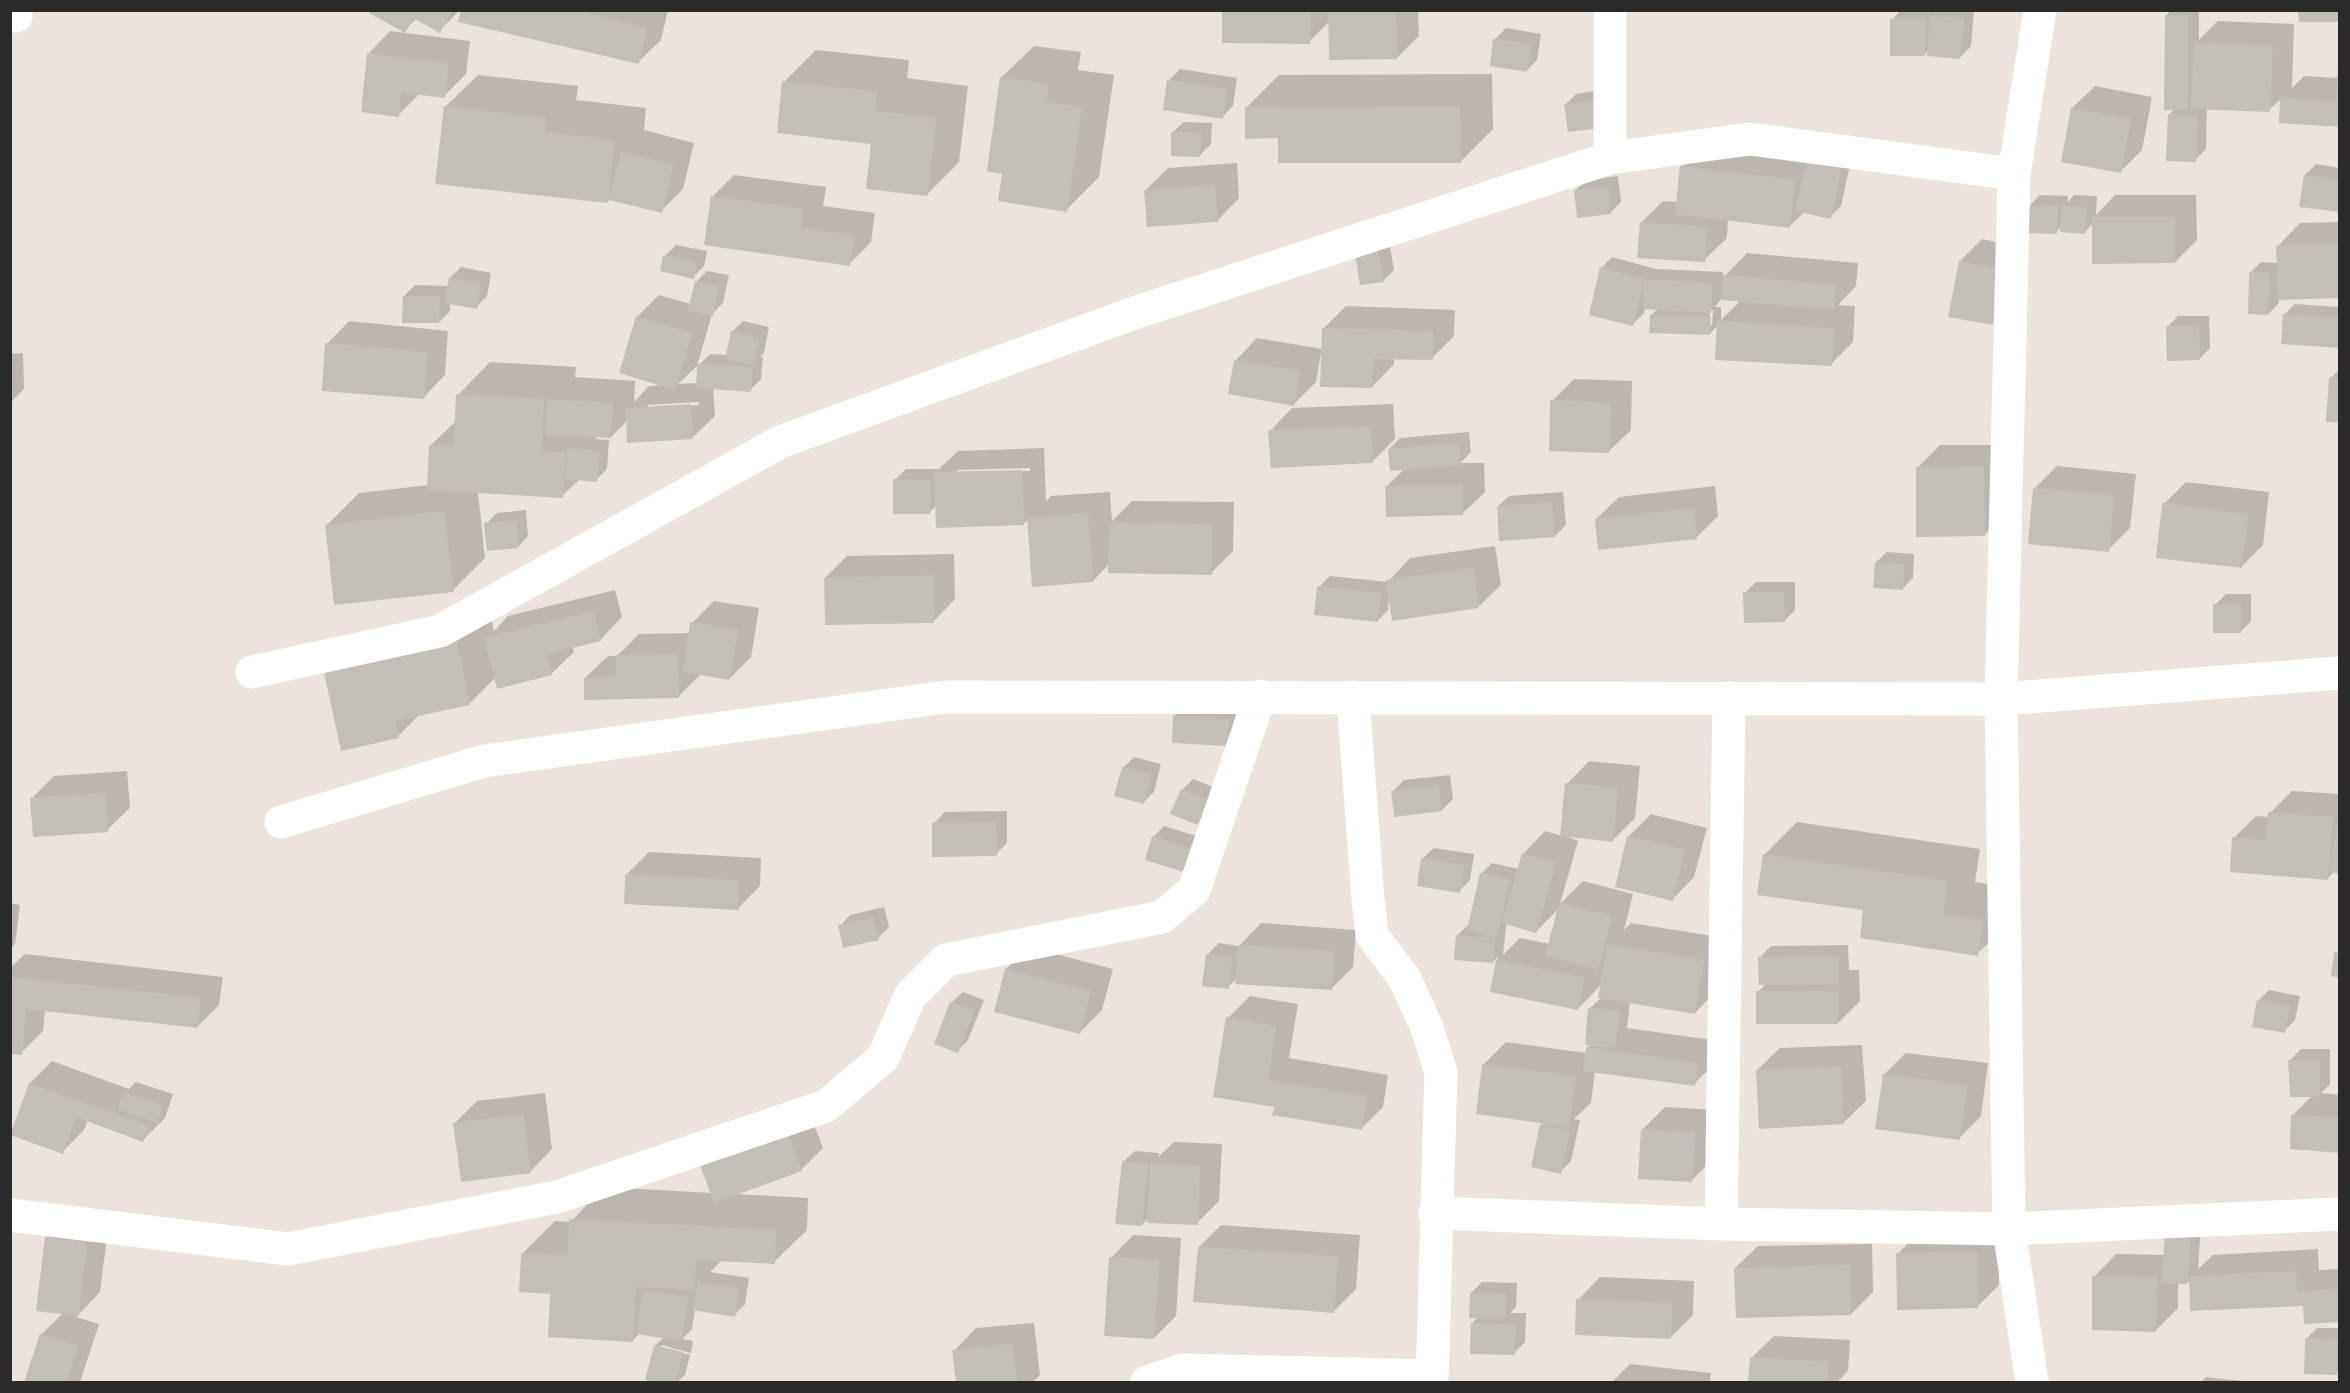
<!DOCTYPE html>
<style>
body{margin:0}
#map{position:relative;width:2350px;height:1393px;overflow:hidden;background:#ece4db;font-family:"DM Sans",sans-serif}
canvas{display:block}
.frame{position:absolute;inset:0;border:12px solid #2a2a2a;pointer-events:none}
</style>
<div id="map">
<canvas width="2350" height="1393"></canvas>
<div class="frame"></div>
</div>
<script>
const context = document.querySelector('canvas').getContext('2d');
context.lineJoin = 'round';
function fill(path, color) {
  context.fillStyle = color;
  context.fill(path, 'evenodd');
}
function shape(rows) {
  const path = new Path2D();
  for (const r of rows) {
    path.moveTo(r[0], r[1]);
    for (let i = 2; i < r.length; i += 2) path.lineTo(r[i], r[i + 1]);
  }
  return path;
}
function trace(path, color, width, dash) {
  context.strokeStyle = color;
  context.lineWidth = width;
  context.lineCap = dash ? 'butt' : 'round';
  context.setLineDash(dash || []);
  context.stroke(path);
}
fill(shape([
 [372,10,460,10,439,31,417,18,404,31],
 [463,10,668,10,661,40,638,62],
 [1224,10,1418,10,1419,36,1397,58,1329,22,1309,42],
 [1901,10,1935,10,1935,13,1938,10,1974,10,1971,46,1960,57,1929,50,1924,55,1892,20],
 [2171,10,2199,10,2199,40,2218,21,2294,24,2292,88,2304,76,2338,78,2340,61,2340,126,2282,98,2269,110,2207,108,2206,149,2195,160,2169,115,2175,108,2166,16],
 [1506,28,1541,34,1537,60,1526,71,1495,39],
 [390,31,470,41,466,74,444,96,420,93,398,115,368,54],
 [1034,46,1081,52,1078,70,1114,75,1099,177,1066,210,1004,172,1001,78],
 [816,50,909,60,907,78,968,86,959,162,927,194,873,143,784,82],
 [1180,69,1237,78,1233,106,1222,117,1169,80],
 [1492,74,1493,129,1461,161,1279,137,1246,108,1279,75],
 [478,75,578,86,576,100,646,108,644,130,694,143,683,189,661,211,610,199,607,202,445,107],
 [2095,86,2152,97,2142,150,2120,172,2072,108],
 [1608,89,1612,116,1565,105,1576,94],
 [1184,122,1212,123,1211,144,1200,155,1173,132],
 [1703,145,1853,151,1841,206,1830,217,1804,212,1790,226,1728,219,1727,238,1704,260,1641,223,1663,201,1677,202,1681,167],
 [1237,163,1239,198,1217,221,1146,190,1168,168],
 [2316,164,2340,168,2340,210,2305,175],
 [734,175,826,187,823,206,875,213,871,242,849,264,712,197],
 [1618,176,1621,202,1610,213,1575,191,1586,180],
 [2040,195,2068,196,2068,202,2074,195,2097,196,2096,215,2115,195,2196,195,2197,240,2175,262,2093,223,2085,232,2062,226,2056,232,2029,206],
 [2340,222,2340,297,2279,298,2279,303,2268,314,2250,273,2261,262,2278,263,2278,246,2300,223],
 [1982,239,2025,248,2015,302,1960,261],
 [1389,240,1394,270,1383,281,1357,254],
 [676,245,707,251,704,266,693,277,665,256],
 [1747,253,1858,263,1856,286,1838,305,1855,306,1853,342,1831,364,1718,325,1710,334,1651,315,1659,308,1645,308,1644,313,1633,324,1601,268,1612,257,1656,269,1723,272,1723,278],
 [1722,298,1741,300,1721,320,1721,307,1715,307],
 [1710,310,1713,310,1712,325,1709,325],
 [461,267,491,273,487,296,476,307,450,303,450,311,439,322,404,296,415,285,449,286,450,278],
 [707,271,729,275,723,303,712,314,697,366,678,384,698,383,699,365,710,354,727,355,732,332,743,321,769,327,764,353,760,357,763,357,761,379,750,390,713,388,715,416,692,438,628,420,611,437,596,436,596,439,609,440,607,469,596,480,580,479,562,496,478,492,485,558,453,590,327,525,359,493,428,485,431,445,457,420,458,395,490,362,576,367,575,377,635,381,634,402,649,386,664,385,637,317,659,295,691,304,696,282],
 [699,402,699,405,648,408,648,405],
 [2295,304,2340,307,2340,347,2284,315],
 [1346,306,1455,310,1454,336,1432,358,1394,358,1394,364,1372,387,1321,353,1316,382,1294,404,1235,361,1257,338,1323,349,1323,329],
 [2178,316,2209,316,2210,348,2199,359,2167,327],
 [349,321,448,331,445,375,423,398,327,344],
 [23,353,24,389,10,403,10,354],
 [2340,369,2340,421,2331,378],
 [1574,379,1632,381,1631,430,1608,452,1552,401],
 [1393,404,1395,439,1373,461,1270,431,1292,408],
 [1469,432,1471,452,1460,463,1484,463,1485,492,1462,514,1387,486,1405,468,1389,449,1400,438],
 [1940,445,2005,445,2006,513,1984,535,1918,467],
 [1044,448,1046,501,1051,496,1110,492,1112,521,1132,501,1234,502,1233,551,1211,573,1109,564,1093,581,1029,519,1023,524,937,505,929,513,895,480,906,469,939,469,958,451],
 [1030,468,1030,471,957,473,957,470],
 [2057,466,2136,474,2130,528,2108,550,2035,488],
 [2186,482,2269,492,2263,545,2241,567,2164,504],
 [1715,486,1718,516,1696,538,1596,519,1619,497],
 [1563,492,1566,525,1555,536,1498,506,1509,496],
 [526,510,528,536,518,547,486,524,497,513],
 [1495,546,1501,585,1478,607,1389,599,1388,610,1377,621,1319,587,1330,576,1388,582,1410,558],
 [1887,552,1914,554,1913,578,1902,589,1876,562],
 [954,554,955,599,933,622,825,578,847,556],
 [1756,582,1795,582,1795,610,1784,621,1745,593],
 [615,590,622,617,600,640,572,646,574,652,551,674,496,677,470,703,420,714,398,736,357,636,489,608,494,631,508,616],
 [2226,594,2251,594,2251,621,2240,632,2215,605],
 [714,601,759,608,751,657,729,679,701,674,678,697,585,678,608,656,617,656,639,634,690,633,692,623],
 [1186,705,1239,708,1227,745,1175,716],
 [1134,757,1161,764,1154,792,1143,803,1123,768],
 [1589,761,1640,766,1635,818,1613,840,1564,835,1578,841,1560,904,1583,881,1633,894,1624,930,1631,923,1725,938,1717,990,1695,1013,1630,1002,1627,1028,1719,1041,1716,1062,1694,1084,1595,1071,1591,1103,1574,1119,1580,1120,1571,1161,1560,1172,1542,1125,1545,1122,1484,1064,1506,1042,1586,1053,1587,1048,1591,1044,1590,1008,1600,999,1602,984,1578,1009,1491,991,1498,956,1493,962,1458,935,1469,924,1481,874,1492,863,1519,869,1523,854,1545,831,1562,836,1567,784],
 [1559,908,1550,944,1520,938,1503,955,1506,926,1508,923,1536,932],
 [127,771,130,808,107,830,32,798,54,776],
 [1450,775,1453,799,1442,810,1393,791,1404,780],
 [1193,779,1218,789,1208,812,1197,823,1182,790],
 [2292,791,2340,794,2340,872,2335,871,2327,879,2234,838,2256,816,2269,817,2270,813],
 [1007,811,1007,843,996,854,934,823,945,812],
 [1651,814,1707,828,1694,877,1672,900,1616,886,1629,836],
 [1797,822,1980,849,1975,882,2015,888,2010,922,1977,954,1865,909,1764,855],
 [1164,826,1200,837,1183,870,1153,837],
 [1434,848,1474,854,1470,880,1459,891,1423,858],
 [649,852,761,858,760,886,738,908,627,874],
 [10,903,20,905,15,944,10,949],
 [884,907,889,927,878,938,840,926,850,915],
 [1261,923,1356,930,1353,967,1331,989,1237,978,1228,987,1208,954,1219,943,1239,946],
 [1848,945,1849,970,1859,970,1860,1001,1838,1023,1758,992,1767,983,1760,957,1771,946],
 [1028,947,1113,969,1102,1010,1080,1032,1006,969],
 [25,954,223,977,219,1005,197,1027,45,1010,43,1031,21,1053,10,1052,10,968],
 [2269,990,2300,996,2295,1020,2284,1031,2258,1001],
 [963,992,984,1000,968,1040,957,1051,936,1043,952,1002],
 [1250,996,1298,1004,1289,1058,1388,1075,1383,1107,1361,1129,1275,1106,1228,1018],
 [1862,1045,1866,1101,1843,1123,1757,1070,1780,1048],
 [2301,1049,2330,1049,2330,1084,2321,1093,2340,1095,2340,1151,2293,1115,2313,1095,2290,1060],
 [1906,1053,1988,1063,1981,1116,1959,1138,1884,1075],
 [52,1061,129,1089,136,1082,173,1094,165,1118,143,1140,88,1120,84,1130,62,1152,12,1134,30,1083],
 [545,1093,552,1149,530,1172,455,1123,477,1101],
 [806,1104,823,1148,801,1170,735,1194,808,1198,807,1230,774,1262,722,1260,710,1272,749,1278,745,1304,734,1315,695,1309,692,1329,682,1339,693,1341,691,1353,661,1345,661,1348,690,1355,685,1375,677,1382,661,1382,647,1379,655,1346,664,1337,640,1333,633,1340,552,1292,522,1254,555,1221,571,1222,603,1187,712,1193],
 [1665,1107,1716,1110,1713,1159,1691,1181,1643,1129],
 [1174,1142,1222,1144,1219,1201,1197,1223,1149,1217,1142,1225,1124,1161,1135,1151,1159,1153,1158,1157],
 [68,1216,109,1221,100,1292,76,1317,99,1324,80,1382,26,1382,41,1335,63,1313,46,1238],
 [2201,1224,2198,1269,2213,1255,2318,1249,2319,1270,2340,1269,2340,1320,2304,1305,2191,1279,2187,1283,2178,1282,2178,1308,2156,1330,2094,1277,2116,1254,2165,1255],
 [1221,1225,1360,1235,1356,1289,1334,1311,1199,1247],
 [1999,1230,1999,1285,1977,1307,1898,1254,1920,1231],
 [1133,1235,1181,1238,1176,1316,1154,1338,1111,1258],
 [1872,1244,1873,1292,1851,1314,1735,1268,1758,1246],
 [1600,1277,1694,1281,1693,1315,1671,1337,1578,1300],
 [1482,1282,1517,1283,1516,1307,1510,1313,1526,1313,1525,1342,1514,1353,1472,1323,1478,1317,1471,1293],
 [1034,1323,1040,1375,1033,1382,957,1382,954,1351,976,1328],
 [2317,1328,2340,1328,2340,1370,2336,1373,2306,1339],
 [1774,1336,1850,1340,1848,1371,1837,1382,1750,1382,1751,1358],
 [1630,1364,1711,1373,1710,1382,1612,1382],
 [2206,1377,2252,1382,2201,1382]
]), '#0003');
fill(shape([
 [370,10,452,10,440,33,413,18,405,33,369,13],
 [461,10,574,10,647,28,639,64,458,22],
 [1222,10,1310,10,1310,44,1222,43],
 [1328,10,1396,10,1397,59,1329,60],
 [2298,10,2340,10,2340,22,2299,22],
 [2165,15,2188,15,2188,110,2164,110],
 [1930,16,1964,18,1960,59,1927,56],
 [1890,19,1925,19,1925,56,1890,56],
 [1493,39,1531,44,1527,72,1490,66],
 [2194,42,2273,46,2270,112,2191,109],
 [367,53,449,63,445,98,401,93,399,117,361,112],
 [2338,66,2340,66,2340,127,2279,123,2280,97,2336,102],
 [1000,77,1049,84,1046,102,1082,107,1067,212,998,201,1002,174,987,171],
 [1167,80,1227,89,1223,119,1163,110],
 [782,81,877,92,875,111,936,118,928,196,866,189,871,144,777,133],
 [1598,100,1601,128,1568,132,1564,104],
 [444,106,546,118,545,132,614,140,608,203,435,184],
 [1460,106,1461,163,1278,163,1278,138,1245,139,1245,107],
 [2071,108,2131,119,2121,173,2061,162],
 [2168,114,2197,115,2196,162,2166,161],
 [1171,132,1202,133,1200,157,1171,156],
 [621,152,673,165,662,213,609,200],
 [1808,154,1843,161,1831,219,1795,211],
 [1680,166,1795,180,1790,228,1675,214],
 [2304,175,2340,180,2340,212,2299,207],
 [1215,185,1218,222,1147,227,1144,190],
 [1608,186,1611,214,1577,218,1574,190],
 [711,196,804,209,801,228,854,235,850,266,704,245],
 [2027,205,2058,206,2057,234,2026,233],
 [2062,205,2086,207,2085,234,2060,232],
 [2092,217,2175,217,2175,263,2092,264],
 [1640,222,1707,227,1705,262,1637,258],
 [2340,243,2340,298,2278,300,2276,245],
 [1378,251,1384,282,1360,285,1355,254],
 [663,255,697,262,694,279,660,271],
 [1959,261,2003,270,1994,325,1948,317],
 [1600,267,1644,279,1713,283,1711,313,1643,309,1644,279,1633,326,1589,315],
 [2249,272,2270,273,2268,315,2248,314],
 [1723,275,1836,285,1834,310,1722,300],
 [449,277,481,283,477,309,444,303],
 [695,281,719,286,713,316,688,311],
 [403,296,440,296,439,323,402,323],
 [2283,314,2340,318,2340,348,2281,344],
 [1650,315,1711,317,1710,335,1649,333],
 [636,316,692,333,675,390,619,373],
 [1717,321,1834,328,1832,366,1715,360],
 [2166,326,2199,326,2200,360,2167,361],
 [1322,328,1433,331,1433,360,1373,359,1372,388,1320,387],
 [731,331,759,338,753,365,725,359],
 [325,343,427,352,424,399,322,391],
 [1234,360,1300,371,1294,406,1228,394],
 [697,364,753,367,751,392,696,388],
 [2329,377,2340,378,2340,423,2326,422],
 [456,394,544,399,541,452,566,453,563,498,427,490,429,445,454,446],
 [548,399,613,403,611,438,545,435],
 [1550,400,1611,403,1609,453,1549,451],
 [691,404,693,439,627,443,626,408],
 [1371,426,1373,463,1271,468,1268,430],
 [1459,442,1461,465,1390,471,1388,449],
 [567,448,599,451,597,482,565,479],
 [1984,466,1985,536,1916,537,1916,467],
 [1022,470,1024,525,936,528,934,472],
 [893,479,931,480,930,514,893,514],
 [1462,485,1463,515,1386,517,1385,486],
 [2033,488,2114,495,2109,552,2028,544],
 [1552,502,1555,537,1499,541,1497,506],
 [2162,503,2248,514,2242,568,2156,558],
 [1694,508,1697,539,1598,550,1595,519],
 [444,511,454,592,334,605,325,525],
 [1088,513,1093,582,1032,587,1027,518],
 [516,521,518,548,487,551,484,523],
 [1109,522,1212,524,1212,575,1108,573],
 [1875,562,1904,564,1903,590,1873,588],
 [1473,568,1479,608,1392,621,1386,580],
 [933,575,934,623,825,625,824,578],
 [1317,586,1381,593,1378,622,1314,615],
 [1743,592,1784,592,1785,622,1744,623],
 [2213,604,2241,604,2241,633,2213,633],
 [593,611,601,641,547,654,552,675,497,689,484,638],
 [690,622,738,630,729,680,683,672],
 [457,640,470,705,395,721,399,738,341,751,323,668],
 [677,654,679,698,584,700,584,678,616,676,616,655],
 [1173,715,1229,719,1227,746,1172,743],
 [1122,767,1151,774,1144,804,1114,796],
 [1565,783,1618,788,1613,842,1560,836],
 [1439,785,1442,811,1394,817,1391,791],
 [1181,789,1208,800,1198,825,1170,814],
 [105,793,108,832,33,837,30,798],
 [2268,812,2333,817,2328,880,2230,872,2232,837,2266,840],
 [2338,819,2340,819,2340,874,2329,872],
 [996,822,997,856,932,857,932,823],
 [1152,836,1190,848,1184,872,1145,860],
 [1627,836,1685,850,1673,901,1615,887],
 [1522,853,1556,863,1536,933,1502,923],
 [1763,854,1948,881,1943,914,1983,920,1978,956,1860,938,1863,910,1757,895],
 [1421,858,1464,865,1460,893,1417,886],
 [1480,873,1510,880,1497,937,1467,930],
 [625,874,739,880,739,910,624,904],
 [1559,903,1612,916,1598,970,1545,956],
 [873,917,879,940,843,948,838,925],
 [1456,935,1495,938,1493,963,1454,960],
 [1607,944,1704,960,1695,1014,1598,998],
 [1238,945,1334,951,1332,990,1235,984],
 [2334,952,2340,953,2340,978,2331,976],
 [1206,954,1232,957,1229,989,1202,986],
 [1838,956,1838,984,1759,985,1758,957],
 [1496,960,1584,977,1578,1010,1490,992],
 [1005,969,1091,991,1080,1034,994,1012],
 [10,977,201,998,198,1028,26,1009,22,1055,10,1054],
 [1756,991,1838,991,1838,1024,1756,1024],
 [2257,1000,2290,1006,2285,1033,2252,1027],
 [950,1002,974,1011,958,1053,934,1044],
 [1588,1008,1620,1011,1615,1048,1585,1045],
 [1226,1017,1276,1026,1268,1080,1367,1096,1362,1130,1272,1115,1274,1107,1213,1097],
 [1586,1047,1698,1063,1695,1086,1583,1071],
 [2288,1060,2320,1060,2320,1097,2290,1097],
 [1482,1064,1576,1076,1569,1127,1476,1114],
 [1841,1066,1844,1124,1759,1129,1756,1070],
 [1883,1074,1967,1085,1960,1140,1875,1129],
 [29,1083,149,1126,143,1142,76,1117,63,1154,10,1135],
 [123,1092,163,1105,157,1123,118,1109],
 [523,1114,531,1173,461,1182,453,1123],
 [2291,1115,2340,1118,2340,1153,2290,1149],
 [1540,1124,1570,1131,1561,1174,1531,1167],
 [784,1125,802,1171,714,1203,697,1157],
 [1641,1129,1695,1132,1692,1182,1638,1179],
 [1122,1161,1148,1164,1142,1226,1115,1224],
 [1150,1163,1200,1166,1198,1225,1147,1223],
 [569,1219,776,1230,775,1264,696,1260,694,1290,636,1287,633,1342,548,1337,550,1294,519,1292,521,1253,568,1255],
 [2165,1232,2191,1234,2187,1284,2162,1283],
 [45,1237,87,1242,79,1316,36,1311],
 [1198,1247,1338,1256,1334,1313,1193,1302],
 [1977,1252,1978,1308,1897,1310,1896,1253],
 [1109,1257,1159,1260,1154,1339,1104,1336],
 [1850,1265,1851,1315,1736,1318,1734,1268],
 [2296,1271,2297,1291,2340,1289,2340,1322,2304,1324,2303,1306,2190,1311,2189,1276],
 [2092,1276,2157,1277,2156,1332,2092,1330],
 [698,1282,739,1288,735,1317,693,1310],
 [643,1290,688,1297,681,1341,636,1334],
 [1470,1293,1506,1294,1506,1319,1469,1318],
 [1576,1299,1672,1303,1671,1339,1575,1335],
 [1471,1323,1516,1324,1515,1355,1470,1354],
 [40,1334,78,1346,66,1382,24,1382],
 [2305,1338,2337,1339,2337,1375,2304,1374],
 [1012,1344,1017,1382,956,1382,952,1350],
 [654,1345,683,1352,676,1382,655,1382,645,1380],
 [1750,1357,1829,1362,1827,1382,1748,1382]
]), '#c4bfb6');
trace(shape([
 [1610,10,1610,158],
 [10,15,16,16],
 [252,672,440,631,780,442,1137,312,1610,158,1750,139,2014,174],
 [1353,697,1368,900,1372,935,1405,979,1427,1028,1441,1072,1432,1382],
 [281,822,484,761,946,697,2001,699,2340,673],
 [1435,1213,1721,1224,2009,1229,2340,1214],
 [10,1215,288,1249,557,1197,826,1106,883,1058,910,996,946,960,1162,917,1194,890,1260,696],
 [1721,1224,1729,698],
 [1147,1382,1183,1370,1432,1376],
 [2032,1382,2009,1229,2001,699,2014,174,2040,10]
]), '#fff', 33);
</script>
